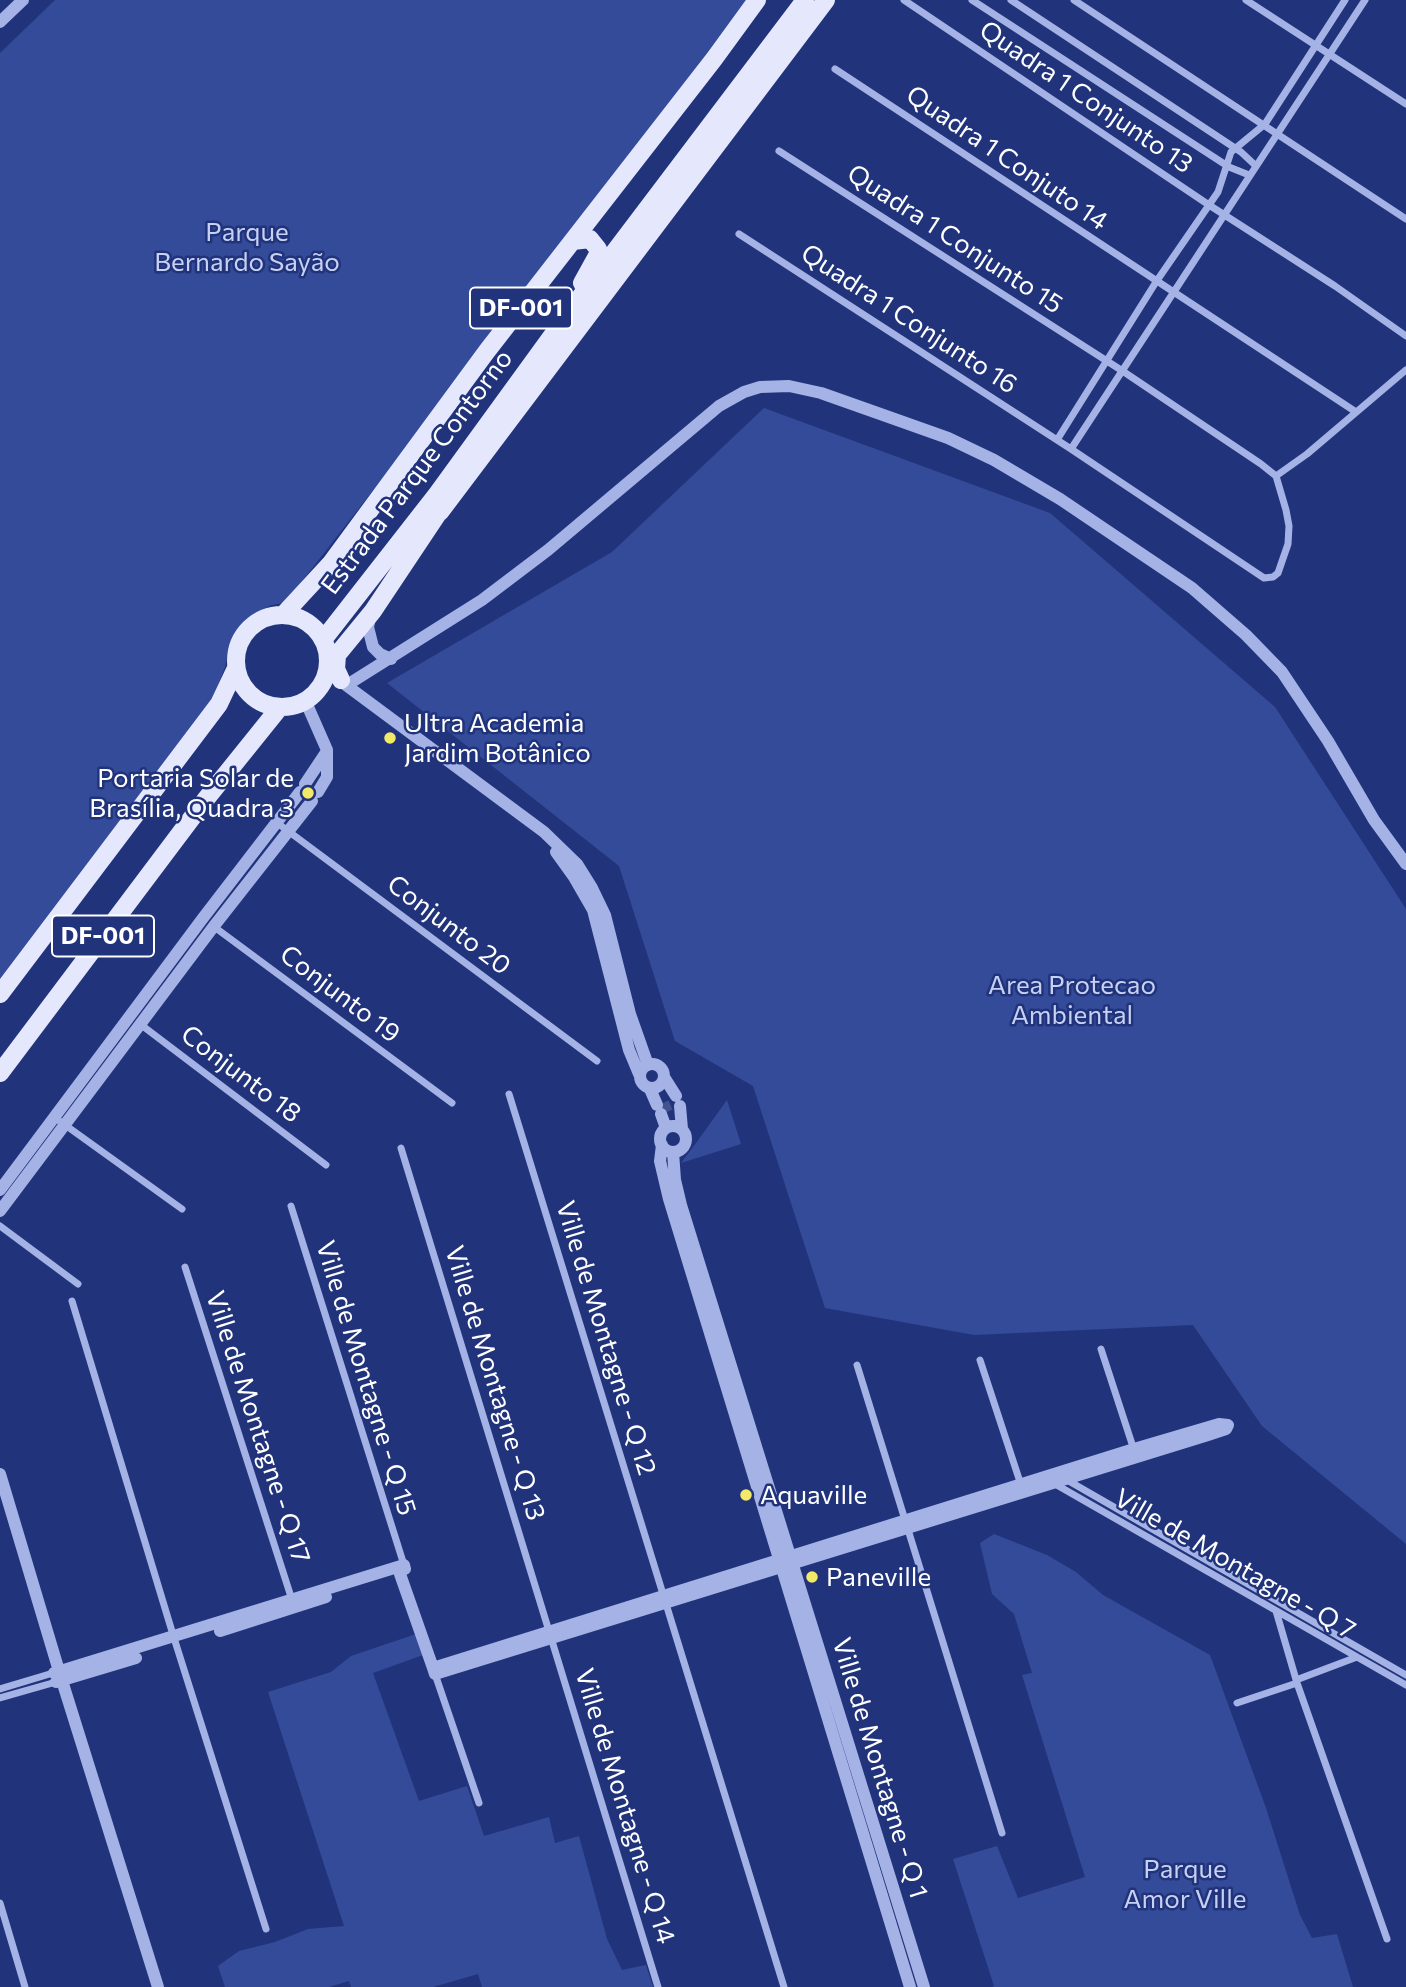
<!DOCTYPE html>
<meta charset="utf-8">
<style>
body{margin:0}
canvas{display:block;background:#21337b}
</style>
<canvas width="1406" height="1987"></canvas>
<script>
const context = document.querySelector('canvas').getContext('2d');
context.lineJoin = 'round';
function fill(path, color) {
  context.fillStyle = color;
  context.fill(path, 'evenodd');
}
function shape(rows) {
  const path = new Path2D();
  for (const r of rows) {
    if (r.length === 3) {
      path.moveTo(r[0] + r[2], r[1]);
      path.arc(r[0], r[1], r[2], 0, 2 * Math.PI);
      continue;
    }
    path.moveTo(r[0], r[1]);
    for (let i = 2; i < r.length; i += 2) path.lineTo(r[i], r[i + 1]);
  }
  return path;
}
function trace(path, color, width, dash) {
  context.strokeStyle = color;
  context.lineWidth = width;
  context.lineCap = dash ? 'butt' : 'round';
  context.setLineDash(dash || []);
  context.stroke(path);
}
function label(font, color, halo, rows, align = 'center') {
  context.font = font + ' Commissioner,sans-serif';
  context.lineWidth = 5;
  context.setLineDash([]);
  context.textBaseline = 'middle';
  context.strokeStyle = halo;
  context.fillStyle = color;
  for (const [text, x, y, turn = 0] of rows) {
    context.save();
    context.translate(x, y);
    context.rotate((+turn || 0) * Math.PI / 180);
    context.textAlign = isNaN(turn) ? turn : align;
    if (halo) context.strokeText(text, 0, 0);
    context.fillText(text, 0, 0);
    context.restore();
  }
}
fill(shape([
 [55,0,746,0,390,483,374,489,285,603,271,605,248,618,231,640,225,667,210,707,0,982,0,53],
 [764,408,1050,513,1275,707,1406,909,1406,1544,1262,1426,1193,1325,974,1335,825,1308,753,1086,675,1041,619,866,387,683,612,552],
 [727,1100,741,1144,681,1163,696,1143],
 [994,1534,1047,1555,1076,1572,1103,1595,1210,1655,1266,1808,1300,1915,1312,1938,1337,1934,1353,1987,992,1987,994,1986,953,1859,997,1846,1018,1898,1085,1877,1022,1675,1032,1673,1014,1614,992,1594,980,1543],
 [419,1633,426,1654,373,1673,419,1801,467,1786,484,1836,549,1817,555,1843,579,1836,607,1939,622,1970,646,1965,653,1987,482,1987,478,1974,433,1987,351,1987,349,1981,329,1987,225,1987,218,1966,239,1951,275,1942,308,1929,344,1926,268,1692,331,1672,351,1656]
]), '#344b99');
trace(shape([
 [663,1103,667,1112]
]), '#42528f', 12, [12, 6]);
trace(shape([
 [904,0,1209,205,1335,286,1406,336],
 [972,0,1229,167,1249,175],
 [1011,0,1241,152,1256,166],
 [1074,0,1406,219],
 [1246,0,1406,104],
 [835,69,1356,412],
 [779,151,1121,370,1261,464,1276,476],
 [739,234,1071,449,1264,578,1273,577,1278,573,1288,544,1289,526,1286,510,1276,476],
 [1057,440,1156,282,1218,192,1231,152,1265,124,1345,0],
 [1071,449,1365,0],
 [1276,476,1307,454,1406,370],
 [276,822,597,1061],
 [213,926,452,1103],
 [140,1024,326,1165],
 [509,1094,784,1987],
 [54,1117,182,1209],
 [401,1148,658,1987],
 [291,1206,404,1565],
 [0,1226,78,1284],
 [185,1267,293,1603],
 [72,1301,174,1638,266,1929],
 [1101,1349,1134,1450],
 [980,1360,1022,1488],
 [857,1365,1002,1833],
 [1067,1480,1406,1675],
 [1055,1484,1406,1685],
 [1276,1611,1297,1683,1387,1939],
 [435,1674,479,1803],
 [1296,1680,1357,1657],
 [0,1689,53,1673],
 [0,1698,56,1682],
 [1237,1703,1297,1683],
 [0,1903,25,1987]
]), '#a4b2e5', 7);
trace(shape([
 [0,22,23,0],
 [371,614,368,627,373,647,380,654,391,659],
 [327,671,544,832,577,864,592,888,605,915,630,1014,648,1065],
 [347,685,482,600,548,550,719,406,744,392,760,387,789,386,821,393,886,416,948,438,994,460,1060,499,1192,588,1246,635,1282,672,1328,741,1374,820,1406,864],
 [305,700,327,750,327,777,318,792],
 [305,784,327,751],
 [556,852,574,877,593,910,629,1050,639,1074],
 [652,1076,12],
 [664,1077,676,1096],
 [650,1089,657,1105],
 [680,1106,682,1129],
 [661,1114,666,1128],
 [673,1139,13],
 [662,1145,660,1161,669,1199,910,1987],
 [673,1152,675,1180,681,1205,924,1987],
 [0,1190,203,918,300,792],
 [0,1211,214,926,312,801],
 [0,1474,59,1671,158,1987],
 [400,1567,400,1574,433,1668,435,1674,1208,1435,1226,1429,1228,1425,1219,1424,1134,1449,433,1668],
 [220,1631,326,1597],
 [54,1673,404,1565,405,1569],
 [56,1682,136,1658]
]), '#a4b2e5', 12);
trace(shape([
 [573,241,590,239,598,249,598,254,582,283],
 [440,512,826,0],
 [283,615,331,563,487,351,714,59,757,0],
 [282,661,46],
 [323,640,437,494,578,300,805,0],
 [341,680,336,669,337,655,373,611,445,503],
 [0,994,219,704,236,668],
 [0,1073,206,799,280,707]
]), '#e5e8fd', 18);
for (const [x, y, r, color] of [
 [390,738,7,"#f2ea66"],
 [308,793,7,"#f2ea66"],
 [746,1495,7,"#f2ea66"],
 [812,1577,7,"#f2ea66"]
]) {
  const dot = new Path2D();
  dot.arc(x, y, r, 0, 2 * Math.PI);
  context.fillStyle = color;
  context.fill(dot);
  trace(dot, '#21337b', 2.5);
}
for (const [x, y, w] of [
 [521,308,102],
 [103,936,102]
]) {
  const box = new Path2D();
  box.roundRect(x - w / 2, y - 20.5, w, 41, 5);
  context.fillStyle = '#21337b';
  context.fill(box);
  trace(box, '#fff', 2);
}
label('bold 24px', '#fff', null, [
 ["DF-001",521,308],
 ["DF-001",103,936]
]);
label('26px', '#fff', '#21337b', [
 ["Quadra 1 Conjunto 13",1086,97,34],
 ["Quadra 1 Conjuto 14",1007,158,34],
 ["Quadra 1 Conjunto 15",955,239,33],
 ["Quadra 1 Conjunto 16",909,319,33],
 ["Estrada Parque Contorno",417,472,-53],
 ["Conjunto 20",449,925,37],
 ["Conjunto 19",340,994,37],
 ["Conjunto 18",241,1074,37],
 ["Ville de Montagne - Q 12",606,1338,73],
 ["Ville de Montagne - Q 15",366,1378,73],
 ["Ville de Montagne - Q 13",495,1383,73],
 ["Ville de Montagne - Q 17",258,1427,72],
 ["Ville de Montagne - Q 7",1235,1564,30],
 ["Ville de Montagne - Q 1",880,1768,73],
 ["Ville de Montagne - Q 14",625,1806,73]
]);
label('26px', '#c7d1f4', '#21337b', [
 ["Parque",247,232],
 ["Bernardo Sayão",247,262],
 ["Area Protecao",1072,985],
 ["Ambiental",1072,1015],
 ["Parque",1185,1869],
 ["Amor Ville",1185,1899]
]);
label('26px', '#fff', '#21337b', [
 ["Ultra Academia",404,723],
 ["Jardim Botânico",404,753],
 ["Portaria Solar de",294,778,"right"],
 ["Brasília, Quadra 3",294,808,"right"],
 ["Aquaville",760,1495],
 ["Paneville",826,1577]
], 'left');
</script>
